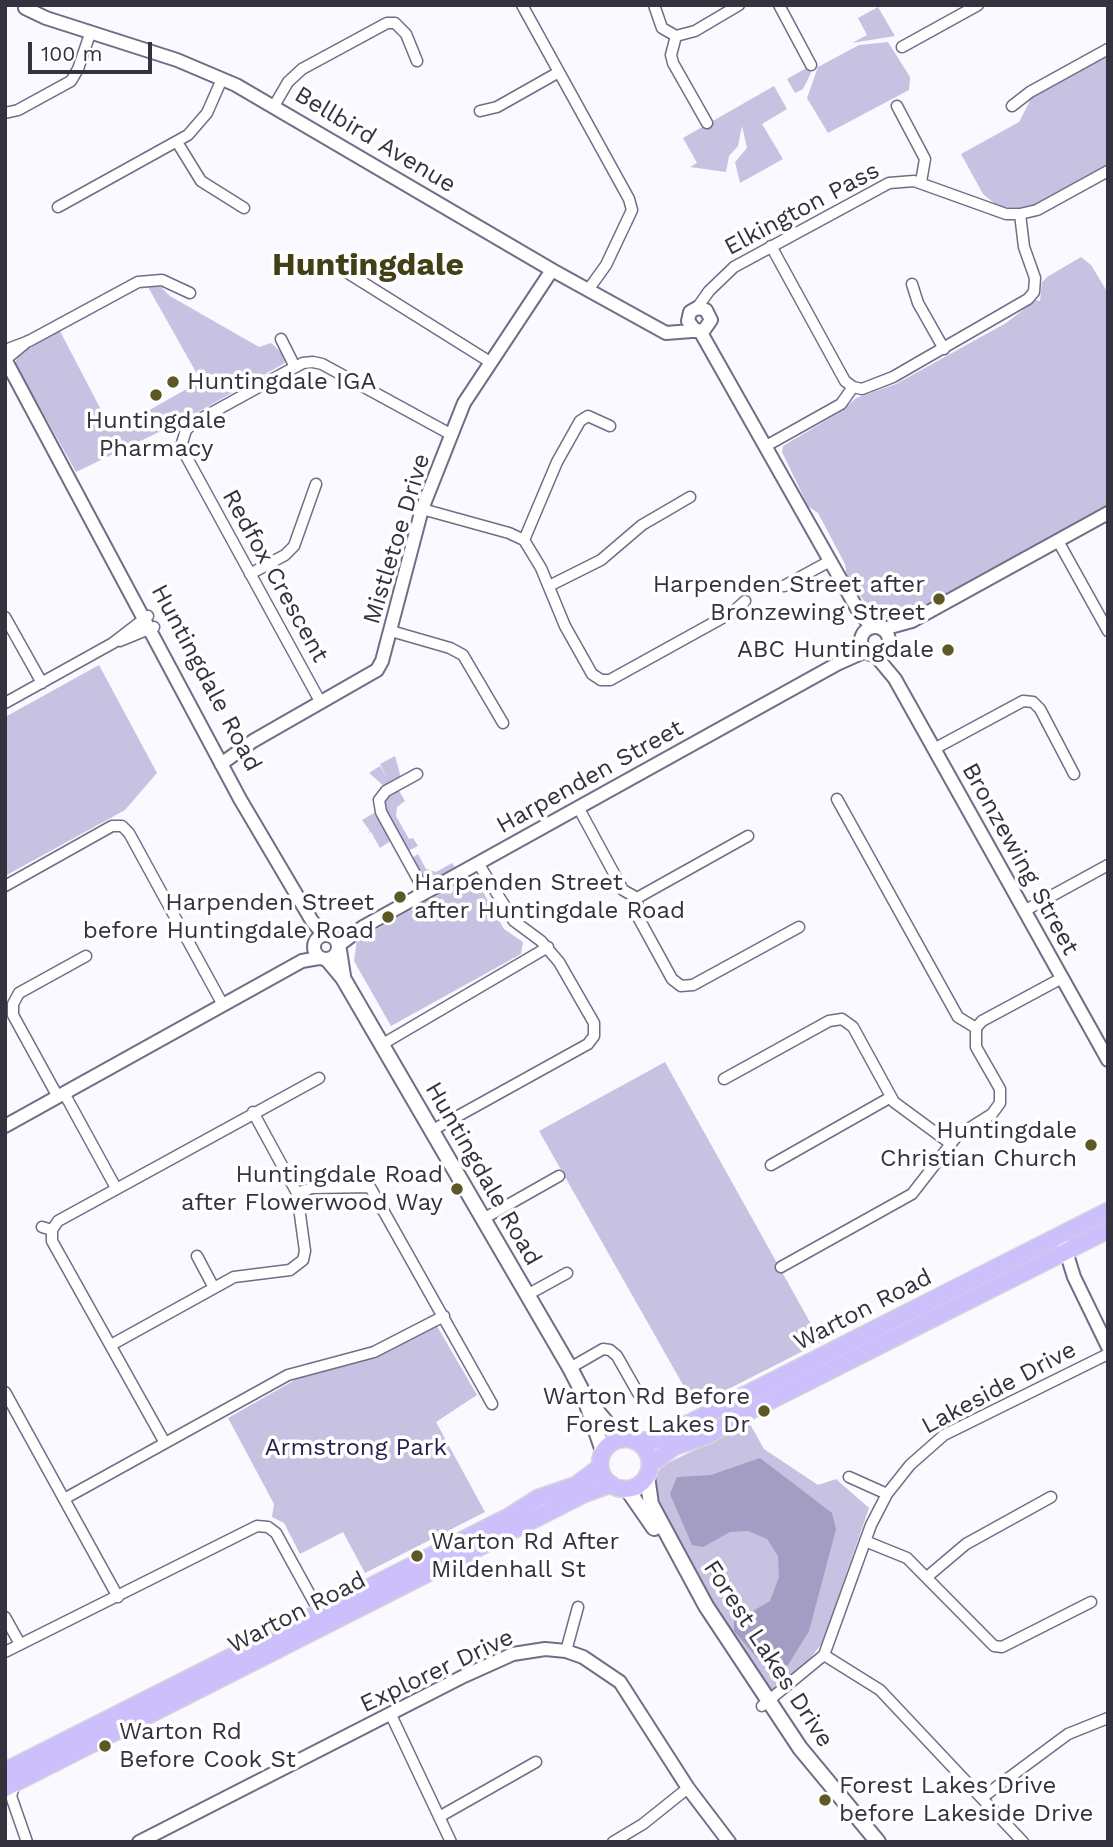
<!DOCTYPE html>
<style>
body{margin:0}
#map{position:relative;width:1113px;height:1847px;overflow:hidden;background:#faf9ff;font-family:"Work Sans",sans-serif}
canvas{display:block}
.frame{position:absolute;inset:0;border:7px solid #34323e;pointer-events:none}
.scale{position:absolute;left:28px;top:42px;width:124px;height:32px;box-sizing:border-box;border:4px solid #34323e;border-top:0;padding-left:9px;font-size:21px;line-height:24px;white-space:nowrap;color:#34323e;-webkit-text-stroke:5px #fff;paint-order:stroke}
</style>
<div id="map">
<canvas width="1113" height="1847"></canvas>
<div class="frame"></div>
<div class="scale">100 m</div>
</div>
<script>
const context = document.querySelector('canvas').getContext('2d');
context.lineJoin = 'round';
function fill(path, color) {
  context.fillStyle = color;
  context.fill(path, 'evenodd');
}
function shape(rows) {
  const path = new Path2D();
  for (const r of rows) {
    if (r.length === 3) {
      path.moveTo(r[0] + r[2], r[1]);
      path.arc(r[0], r[1], r[2], 0, 2 * Math.PI);
      continue;
    }
    path.moveTo(r[0], r[1]);
    for (let i = 2; i < r.length; i += 2) path.lineTo(r[i], r[i + 1]);
  }
  return path;
}
function trace(path, color, width, dash) {
  context.strokeStyle = color;
  context.lineWidth = width;
  context.lineCap = dash ? 'butt' : 'round';
  context.setLineDash(dash || []);
  context.stroke(path);
}
function label(font, color, halo, rows, align = 'center') {
  context.font = font + ' "Work Sans",sans-serif';
  context.lineWidth = 7;
  context.setLineDash([]);
  context.textBaseline = 'middle';
  context.strokeStyle = halo;
  context.fillStyle = color;
  for (const [text, x, y, turn = 0] of rows) {
    context.save();
    context.translate(x, y);
    context.rotate((+turn || 0) * Math.PI / 180);
    context.textAlign = isNaN(turn) ? turn : align;
    if (halo) context.strokeText(text, 0, 0);
    context.fillText(text, 0, 0);
    context.restore();
  }
}
fill(shape([
 [878,7,895,36,852,43,867,35,858,18],
 [888,42,910,77,909,90,828,133,807,98,818,67,859,45],
 [1108,53,1108,164,1028,208,999,207,983,194,961,154,1019,122,1033,95],
 [808,67,811,73,803,89,795,93,787,79],
 [774,86,787,109,762,124,783,159,740,183,735,162,747,148,742,126,738,146,729,156,726,172,690,167,697,163,683,138],
 [1081,257,1091,265,1108,293,1108,505,945,594,896,620,880,624,847,577,845,564,818,513,808,506,782,452,783,446,842,411,856,398,896,384,1006,323,1036,300,1040,301,1042,282,1047,277],
 [160,286,170,296,259,347,271,343,282,353,285,363,182,421,76,472,15,363,19,354,60,331,112,431,201,381,148,287],
 [99,665,157,773,125,810,5,876,5,717],
 [395,756,401,778,385,787,369,773,380,766,387,778,380,764],
 [398,789,405,801,397,807,396,816,409,839,413,838,418,846,408,851,385,809,384,801],
 [374,813,392,840,380,848,371,832,367,833,370,831,362,820],
 [418,854,426,869,436,872,452,863,455,867,435,878,427,878,420,874,412,858],
 [464,880,478,883,504,929,523,942,521,954,391,1026,354,961,357,940],
 [665,1062,821,1342,695,1406,539,1131],
 [437,1326,477,1395,436,1422,485,1512,365,1573,343,1532,300,1554,284,1523,272,1517,274,1504,228,1418,307,1373,376,1357],
 [750,1424,764,1449,818,1485,836,1479,869,1508,823,1642,802,1669,774,1690,768,1691,716,1615,664,1517,656,1493,656,1475,663,1465]
]), '#c7c2e1');
fill(shape([
 [760,1458,832,1513,836,1529,809,1631,788,1665,775,1674,763,1665,734,1631,734,1615,753,1611,770,1601,779,1577,778,1556,767,1539,748,1531,730,1532,703,1547,692,1545,670,1494,677,1477,711,1475]
]), '#a49dc3');
const minor = shape([
 [522,5,629,199,632,210,606,265,588,290],
 [654,5,662,28,676,36,695,31,739,5],
 [779,5,811,65],
 [676,36,671,55,673,63,707,123],
 [902,47,978,5],
 [274,106,288,82,302,69,387,23,395,23,406,34,417,61],
 [897,106,925,159,921,182],
 [1012,106,1030,92,1108,49],
 [480,111,497,107,559,72],
 [5,113,18,110,71,81,78,69,90,34],
 [177,142,201,181,244,208],
 [58,207,188,135,207,113,222,79],
 [771,246,845,381,853,387,862,389,893,377,1028,299,1034,292,1035,278,1024,247,1020,214],
 [335,265,490,362],
 [912,284,918,303,944,349],
 [697,308,709,291,734,267,889,183,914,181,1006,214,1020,214,1037,210,1108,171],
 [281,339,295,367],
 [5,350,29,341,138,282,162,280,190,293],
 [5,360,28,341],
 [766,446,841,404,853,387],
 [422,509,509,533,524,540,541,568,565,626,592,674,601,680,610,680,733,612,745,601],
 [524,540,557,462,580,421,588,416,610,426],
 [1058,541,1108,631],
 [250,574,285,555,294,546,316,484],
 [549,586,601,560,642,525,690,497],
 [784,586,830,561],
 [5,617,42,683],
 [391,631,450,648,463,655,503,723],
 [120,641,154,627],
 [5,703,113,643,148,616],
 [321,703,186,456,182,443,186,430,195,422,284,373,303,363,313,362,322,364,452,435],
 [934,749,1023,701,1033,702,1040,709,1074,774],
 [417,774,386,791,379,800,381,812,425,892],
 [837,799,958,1017,976,1028],
 [578,807,623,890,637,898,638,917,672,979,681,986,693,985,799,927],
 [5,886,112,826,122,826,129,833,223,1005],
 [637,898,748,836],
 [1024,911,1108,865],
 [381,1045,548,947],
 [724,1079,829,1021,842,1019,853,1027,894,1102,951,1144],
 [64,1093,116,1188],
 [58,1097,13,1015,13,1004,19,993,86,956],
 [431,1131,588,1044,594,1036,594,1023,559,962,541,941,514,921,478,863],
 [771,1165,891,1097],
 [365,1185,368,1174],
 [297,1193,312,1188,370,1187,492,1404],
 [483,1219,559,1176],
 [42,1227,52,1230],
 [197,1256,214,1288],
 [781,1267,912,1194,957,1136,992,1114,1000,1103,1000,1089,976,1047,976,1028,982,1021,1062,978],
 [527,1295,567,1273],
 [111,1345,234,1277,290,1270,303,1260,305,1251,297,1193,253,1112],
 [570,1368,603,1349,610,1350,617,1356,638,1393],
 [5,1392,118,1597],
 [165,1443,52,1241,52,1230,58,1221,319,1078],
 [849,1477,887,1494],
 [64,1499,288,1375,374,1352,444,1316],
 [865,1541,907,1558,994,1646,1002,1647,1091,1602],
 [927,1577,966,1544,1051,1497],
 [5,1617,20,1644],
 [566,1651,578,1607],
 [5,1652,257,1526,268,1527,276,1533,320,1613],
 [824,1655,880,1690,1023,1842],
 [762,1706,824,1655,871,1525,887,1494,910,1465,944,1435,1108,1354],
 [391,1715,451,1842],
 [15,1783,11,1796,27,1842],
 [983,1797,1068,1734,1108,1718],
 [439,1817,536,1762],
 [613,1842,643,1824,688,1788]
]);
const tertiary = shape([
 [25,8,46,18,177,60,236,85,552,270,666,333,704,330,711,320,706,310,697,308,690,312,688,321,696,331],
 [700,331,859,612,872,627],
 [5,359,240,799,312,921,324,935],
 [875,641,14],
 [883,629,912,621,1108,513],
 [875,655,895,679,1108,1060],
 [221,764,253,741,377,670,382,661,422,509,464,403,552,270],
 [326,947,12],
 [339,945,363,927,837,664,866,651],
 [5,1126,302,961,319,958],
 [1064,1245,1074,1277,1108,1347],
 [139,1842,464,1676,513,1654,545,1649,566,1651,583,1657,620,1682,688,1788,729,1842]
]);
const secondary = shape([
 [339,950,343,976],
 [328,960,343,978,570,1368,583,1393,603,1451],
 [590,1403,620,1439],
 [647,1476,651,1504,706,1606,800,1748,878,1842],
 [627,1489,654,1528]
]);
const primary = shape([
 [625,1464,25],
 [637,1441,656,1440,1108,1211],
 [650,1465,674,1447,709,1435,736,1418,1108,1230],
 [5,1771,508,1517,538,1498,576,1485,600,1467],
 [5,1788,584,1494,611,1484]
]);
trace(minor, '#716d87', 13);
trace(tertiary, '#716d87', 16);
trace(secondary, '#716d87', 18);
trace(primary, '#d6d6d8', 19);
trace(minor, '#fff', 10);
trace(tertiary, '#fff', 12);
trace(secondary, '#fff', 14);
trace(primary, '#cdbffb', 16);
for (const [x, y, r, color] of [
 [173,382,7,"#5d5825"],
 [156,395,7,"#5d5825"],
 [939,599,7,"#5d5825"],
 [948,650,7,"#5d5825"],
 [400,897,7,"#5d5825"],
 [388,917,7,"#5d5825"],
 [1091,1145,7,"#5d5825"],
 [457,1189,7,"#5d5825"],
 [764,1411,7,"#5d5825"],
 [417,1556,7,"#5d5825"],
 [105,1746,7,"#5d5825"],
 [825,1800,7,"#5d5825"]
]) {
  const dot = new Path2D();
  dot.arc(x, y, r, 0, 2 * Math.PI);
  context.fillStyle = color;
  context.fill(dot);
  trace(dot, '#fff', 2.5);
}
label('24px', '#34323e', '#fff', [
 ["Bellbird Avenue",375,140,31],
 ["Elkington Pass",802,209,-28],
 ["Mistletoe Drive",397,539,-73],
 ["Redfox Crescent",275,576,61],
 ["Huntingdale Road",206,678,62],
 ["Harpenden Street",590,777,-29],
 ["Bronzewing Street",1020,859,61],
 ["Huntingdale Road",483,1174,60],
 ["Warton Road",863,1310,-27],
 ["Lakeside Drive",999,1388,-28],
 ["Warton Road",297,1613,-27],
 ["Forest Lakes Drive",768,1654,57],
 ["Explorer Drive",437,1671,-25]
]);
label('24px', '#34323e', '#fff', [
 ["Huntingdale IGA",187,382,"left"],
 ["Huntingdale",156,421,"center"],
 ["Pharmacy",156,449,"center"],
 ["Harpenden Street after",925,585],
 ["Bronzewing Street",925,613],
 ["ABC Huntingdale",934,650],
 ["Harpenden Street",414,883,"left"],
 ["after Huntingdale Road",414,911,"left"],
 ["Harpenden Street",374,903],
 ["before Huntingdale Road",374,931],
 ["Huntingdale",1077,1131],
 ["Christian Church",1077,1159],
 ["Huntingdale Road",443,1175],
 ["after Flowerwood Way",443,1203],
 ["Warton Rd Before",750,1397],
 ["Forest Lakes Dr",750,1425],
 ["Warton Rd After",431,1542,"left"],
 ["Mildenhall St",431,1570,"left"],
 ["Warton Rd",119,1732,"left"],
 ["Before Cook St",119,1760,"left"],
 ["Forest Lakes Drive",839,1786,"left"],
 ["before Lakeside Drive",839,1814,"left"]
], 'right');
label('24px', '#2c1f4f', '#fff', [
 ["Armstrong Park",356,1448]
]);
label('bold 32px', '#433f16', '#fff', [
 ["Huntingdale",368,266]
]);
</script>
